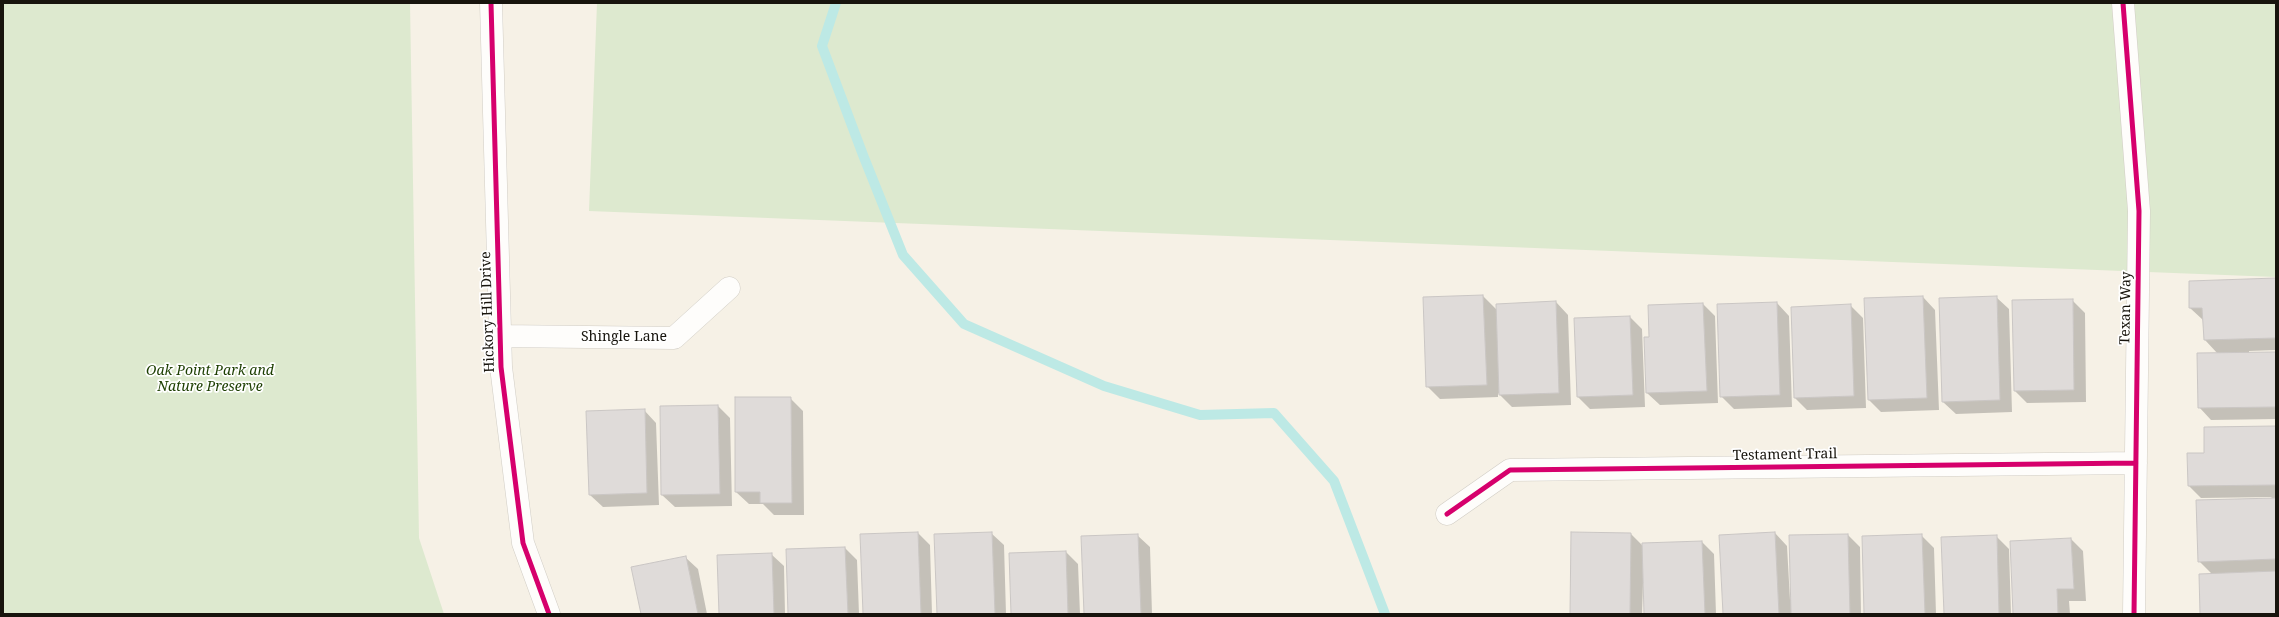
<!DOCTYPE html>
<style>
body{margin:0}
#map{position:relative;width:2279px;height:617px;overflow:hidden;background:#f6f1e6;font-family:"Noto Serif",serif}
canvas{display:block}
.frame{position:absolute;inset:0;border:4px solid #17140d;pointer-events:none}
</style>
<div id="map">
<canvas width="2279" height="617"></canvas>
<div class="frame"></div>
</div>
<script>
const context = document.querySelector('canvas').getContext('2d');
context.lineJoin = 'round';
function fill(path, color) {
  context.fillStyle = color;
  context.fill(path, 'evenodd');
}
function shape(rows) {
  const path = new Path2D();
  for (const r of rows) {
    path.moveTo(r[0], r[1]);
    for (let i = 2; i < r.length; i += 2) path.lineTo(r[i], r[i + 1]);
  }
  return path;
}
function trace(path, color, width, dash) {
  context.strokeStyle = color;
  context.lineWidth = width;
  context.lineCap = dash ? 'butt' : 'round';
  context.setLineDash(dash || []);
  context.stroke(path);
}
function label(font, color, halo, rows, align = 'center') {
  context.font = font + ' "Noto Serif",serif';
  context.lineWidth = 3.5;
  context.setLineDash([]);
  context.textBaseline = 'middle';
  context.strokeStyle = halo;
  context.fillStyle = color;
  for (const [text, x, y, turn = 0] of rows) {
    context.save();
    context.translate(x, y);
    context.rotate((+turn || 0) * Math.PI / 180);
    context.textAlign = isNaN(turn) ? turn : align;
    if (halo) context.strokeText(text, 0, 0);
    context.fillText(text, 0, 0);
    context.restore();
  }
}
fill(shape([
 [3,3,410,3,419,538,444,614,3,614],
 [597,3,2276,3,2276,277,589,211]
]), '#dde9cf');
fill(shape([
 [2276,279,2276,350,2249,351,2249,353,2276,353,2276,419,2211,420,2199,407,2218,354,2205,340,2203,320,2190,308],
 [1483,296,1497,310,1556,302,1568,315,1571,405,1512,407,1498,393,1498,397,1440,399,1427,386],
 [1923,297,1935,310,1939,410,1881,412,1869,400],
 [1996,297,2009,309,2012,412,1956,414,1943,402],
 [2072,300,2085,313,2086,402,2027,403,2015,391],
 [1777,303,1789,316,1792,407,1734,409,1721,396],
 [1703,304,1715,316,1718,403,1660,405,1647,393,1645,338,1650,338],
 [1851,306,1863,318,1866,408,1807,410,1795,398],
 [1630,317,1642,329,1645,407,1590,409,1578,397,1575,319],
 [790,398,803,411,804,515,774,515,763,504,749,504,736,492],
 [718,406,730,418,732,506,675,507,662,495],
 [644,410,656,423,659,505,603,507,590,495],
 [2276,427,2276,614,2201,614,2212,574,2199,561,2272,497,2201,498,2189,486,2205,454],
 [918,533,930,545,932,614,864,614],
 [991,533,1004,545,1006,614,938,614],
 [1775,533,1787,546,1790,600,1848,535,1860,547,1861,614,1724,614],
 [1631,534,1643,546,1702,542,1714,554,1716,614,1646,614,1644,583,1643,583,1642,614,1571,614],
 [1137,535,1150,547,1152,614,1085,614],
 [1921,535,1934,548,1936,614,1865,614],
 [1996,536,2009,549,2011,614,1945,614],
 [2071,539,2083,551,2086,601,2069,601,2070,614,2014,614],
 [845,548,857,560,859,614,789,614],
 [1066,552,1078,564,1080,614,1012,614],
 [771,554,784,566,785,614,720,614],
 [685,557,698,569,707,614,642,614]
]), '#0003');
trace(shape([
 [836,3,822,46,863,155,903,255,964,324,1104,386,1200,415,1274,413,1334,481,1385,614]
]), '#bde9e5', 10);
const building = shape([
 [2276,278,2276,338,2204,340,2202,308,2189,308,2189,281,2276,278],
 [1483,295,1487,385,1426,387,1423,297,1483,295],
 [1923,296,1927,398,1868,400,1864,298,1923,296],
 [1997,296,2000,400,1942,402,1939,298,1997,296],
 [2073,299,2074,390,2014,391,2012,300,2073,299],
 [1556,301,1559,393,1499,395,1496,304,1556,301],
 [1777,302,1780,395,1720,397,1717,304,1777,302],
 [1703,303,1707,391,1646,393,1644,337,1649,337,1648,305,1703,303],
 [1851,304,1854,396,1794,398,1791,307,1851,304],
 [1630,316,1633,395,1577,397,1574,318,1630,316],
 [2276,352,2276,407,2198,408,2197,353,2276,352],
 [735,397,791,397,792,503,760,503,760,492,735,492,735,397],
 [718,405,720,494,661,495,660,406,718,405],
 [645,409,647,493,589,495,586,411,645,409],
 [2276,426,2276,485,2188,486,2187,453,2204,453,2204,427,2276,426],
 [2276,498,2276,559,2198,562,2196,500,2276,498],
 [918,532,921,614,863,614,860,534,918,532],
 [992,532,995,614,937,614,934,534,992,532],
 [1571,532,1631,533,1630,614,1570,614,1571,532],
 [1775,532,1779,614,1723,614,1719,535,1775,532],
 [1138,534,1141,614,1084,614,1081,536,1138,534],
 [1848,534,1850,614,1791,614,1789,535,1848,534],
 [1922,534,1925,614,1864,614,1862,536,1922,534],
 [1997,535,1999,614,1944,614,1941,537,1997,535],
 [2071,538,2074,589,2057,589,2058,614,2013,614,2010,541,2071,538],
 [1702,541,1705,614,1644,614,1642,543,1702,541],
 [845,547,848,614,788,614,786,549,845,547],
 [1066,551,1068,614,1011,614,1009,553,1066,551],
 [772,553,774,614,719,614,717,555,772,553],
 [686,556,698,614,641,614,631,567,686,556],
 [2276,571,2276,614,2200,614,2199,574,2276,571]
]);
fill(building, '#dfdbd9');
trace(building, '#cac6c4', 1);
const minor = shape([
 [491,3,501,367,523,543,549,614],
 [2123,3,2139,211,2134,614],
 [500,336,674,338,729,288],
 [1447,514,1510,470,2136,463]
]);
trace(minor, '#d1cdc5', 23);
trace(minor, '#fefdfb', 22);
trace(shape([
 [491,3,501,367,523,543,549,614],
 [2123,3,2139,211,2134,614],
 [1447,514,1510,470,2136,463]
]), '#d6006c', 5);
label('14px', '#17140d', '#fff', [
 ["Texan Way",2126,308,-89],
 ["Hickory Hill Drive",488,312,-92],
 ["Shingle Lane",624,337],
 ["Testament Trail",1785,455,-1]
]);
label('italic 14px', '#1c3e01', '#fff', [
 ["Oak Point Park and",210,371],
 ["Nature Preserve",210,387]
]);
</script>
